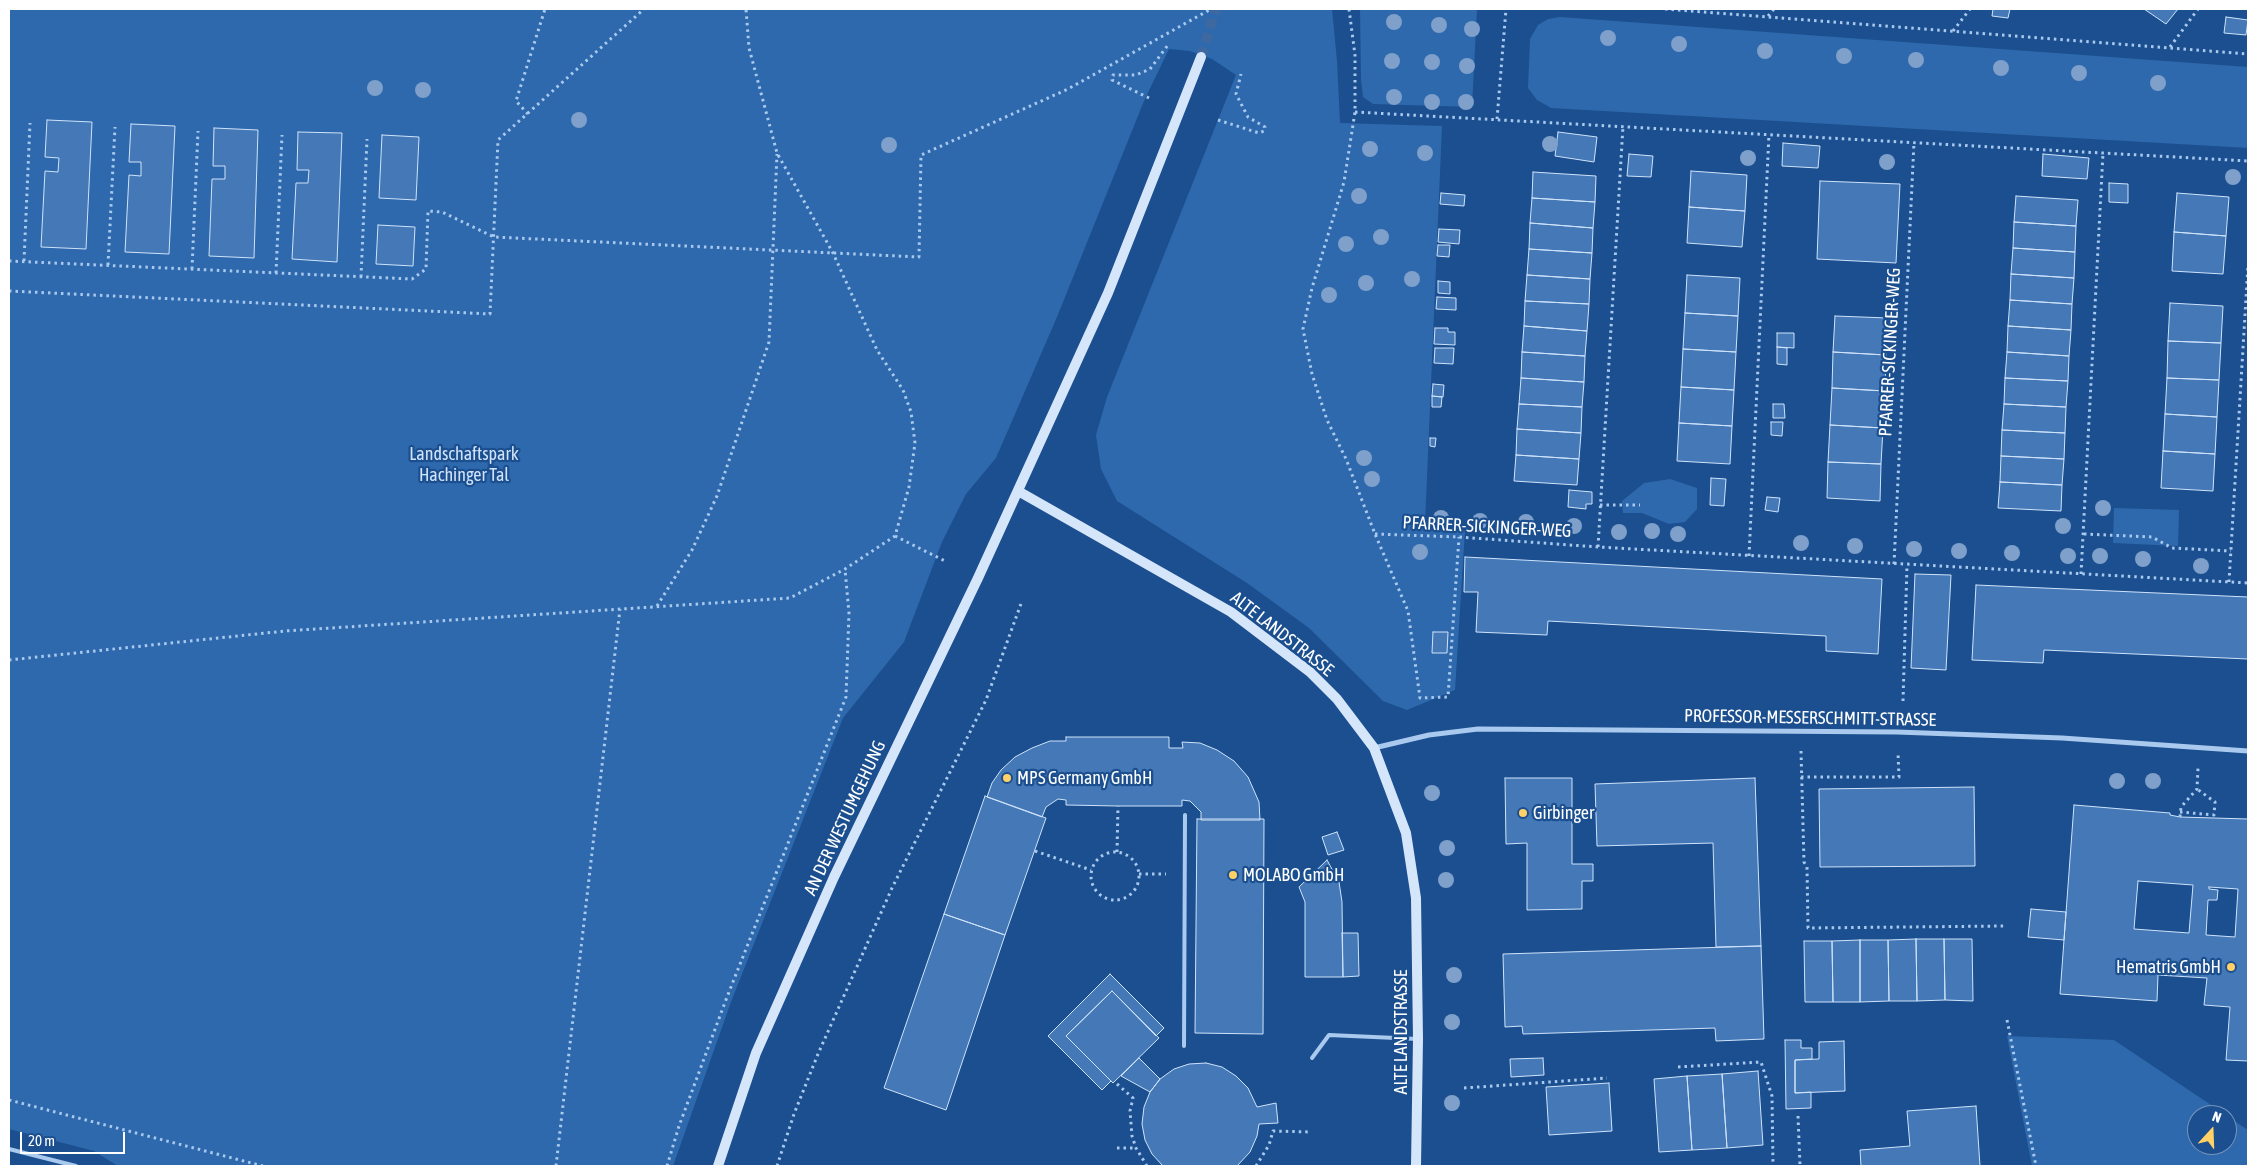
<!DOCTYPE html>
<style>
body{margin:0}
#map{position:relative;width:2257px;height:1175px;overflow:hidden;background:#1b4f8f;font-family:"Asap Condensed",sans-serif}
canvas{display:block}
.frame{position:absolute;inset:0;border:10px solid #fff;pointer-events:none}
.north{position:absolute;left:2187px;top:1105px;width:50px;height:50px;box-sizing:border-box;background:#1b4f8f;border:1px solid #7695bc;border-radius:50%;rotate:20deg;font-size:14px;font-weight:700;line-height:20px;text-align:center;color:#fff}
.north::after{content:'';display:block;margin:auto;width:18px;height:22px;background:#ffd166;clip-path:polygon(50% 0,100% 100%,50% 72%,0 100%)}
.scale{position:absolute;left:20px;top:1132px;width:105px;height:22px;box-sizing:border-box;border:2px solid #fff;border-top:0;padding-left:6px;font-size:15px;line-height:18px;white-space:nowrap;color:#fff;-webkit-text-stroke:4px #1b4f8f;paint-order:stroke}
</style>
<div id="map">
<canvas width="2257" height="1175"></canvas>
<div class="frame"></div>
<div class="north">N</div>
<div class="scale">20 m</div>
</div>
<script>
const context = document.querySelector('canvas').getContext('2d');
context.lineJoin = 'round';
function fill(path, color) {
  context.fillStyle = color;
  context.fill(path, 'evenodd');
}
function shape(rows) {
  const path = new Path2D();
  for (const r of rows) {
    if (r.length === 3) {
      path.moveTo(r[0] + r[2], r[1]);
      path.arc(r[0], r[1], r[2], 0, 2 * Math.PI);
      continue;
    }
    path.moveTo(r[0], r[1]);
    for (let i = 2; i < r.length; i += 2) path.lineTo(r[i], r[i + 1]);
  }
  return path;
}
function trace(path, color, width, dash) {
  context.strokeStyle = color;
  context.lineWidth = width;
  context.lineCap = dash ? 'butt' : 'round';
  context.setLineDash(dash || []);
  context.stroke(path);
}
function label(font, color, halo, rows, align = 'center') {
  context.font = font + ' "Asap Condensed",sans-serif';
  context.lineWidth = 4.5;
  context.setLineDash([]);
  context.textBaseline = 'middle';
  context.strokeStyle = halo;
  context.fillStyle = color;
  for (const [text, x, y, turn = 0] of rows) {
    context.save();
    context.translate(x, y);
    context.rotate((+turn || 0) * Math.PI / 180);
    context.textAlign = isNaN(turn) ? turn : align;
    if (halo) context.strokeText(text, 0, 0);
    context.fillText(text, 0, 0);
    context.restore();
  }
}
fill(shape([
 [9,9,1332,9,1337,61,1340,123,1442,126,1425,524,1465,530,1455,690,1407,710,1383,701,1309,628,1247,583,1117,501,1101,469,1096,435,1107,397,1236,75,1212,59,1190,51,1169,49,1144,101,1057,317,996,458,966,494,942,542,904,642,843,718,731,1002,673,1166,118,1166,94,1151,9,1129],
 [1360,9,1477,9,1472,107,1373,104,1363,97,1361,79],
 [1560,17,2248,67,2248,148,1551,108,1537,100,1528,88,1530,39,1538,25,1548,19],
 [1670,479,1697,488,1697,509,1685,522,1669,524,1642,513,1623,513,1622,501,1644,483],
 [2114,508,2179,510,2178,546,2113,543],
 [2007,1036,2114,1040,2226,1115,2197,1115,2197,1145,2227,1145,2227,1116,2248,1130,2248,1166,2032,1166]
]), '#2e69ad');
const building = shape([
 [1993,9,2010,9,2008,18,1992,16,1993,9],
 [2144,9,2178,9,2166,24,2144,9],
 [2226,17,2248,20,2246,35,2224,33,2226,17],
 [47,120,92,122,86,249,41,247,45,171,58,172,59,158,45,157,47,120],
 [131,124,175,126,169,254,125,252,129,175,141,176,141,162,129,162,131,124],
 [214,128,258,130,254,258,209,256,212,179,225,179,225,166,213,166,214,128],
 [298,132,342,133,337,262,292,259,296,183,308,183,309,170,297,170,298,132],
 [1558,132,1597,137,1594,162,1555,156,1558,132],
 [382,135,419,137,416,200,379,198,382,135],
 [1783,143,1820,146,1818,168,1782,166,1783,143],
 [1629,154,1653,156,1651,177,1627,176,1629,154],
 [2043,154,2089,158,2087,179,2042,176,2043,154],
 [1691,171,1747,175,1745,211,1689,207,1691,171],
 [1533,172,1596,176,1595,202,1532,198,1533,172],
 [1820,181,1900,184,1896,263,1817,259,1820,181],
 [2109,183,2128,184,2128,203,2109,202,2109,183],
 [1441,193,1465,195,1464,206,1440,204,1441,193],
 [2177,193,2229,197,2226,236,2174,232,2177,193],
 [2016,196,2078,200,2076,226,2014,222,2016,196],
 [1532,198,1595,202,1593,228,1530,223,1532,198],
 [1689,207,1745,211,1742,247,1687,243,1689,207],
 [2014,222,2076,226,2075,252,2013,248,2014,222],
 [1530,223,1593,228,1592,253,1529,249,1530,223],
 [378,225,415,227,413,266,376,264,378,225],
 [1439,229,1460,230,1459,244,1438,242,1439,229],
 [2174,232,2226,236,2223,274,2172,271,2174,232],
 [1438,245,1450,245,1449,257,1437,256,1438,245],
 [2013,248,2075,252,2074,278,2011,274,2013,248],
 [1529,249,1592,253,1590,279,1527,275,1529,249],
 [2011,274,2074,278,2072,304,2010,300,2011,274],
 [1527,275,1590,279,1589,304,1525,301,1527,275],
 [1687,275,1740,278,1738,316,1685,313,1687,275],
 [1438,281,1450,282,1450,294,1438,293,1438,281],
 [1437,297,1456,298,1456,310,1436,309,1437,297],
 [2010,300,2072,304,2071,330,2008,326,2010,300],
 [1525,301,1589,304,1587,331,1524,326,1525,301],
 [2170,303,2223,306,2221,343,2168,341,2170,303],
 [1685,313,1738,316,1736,352,1683,349,1685,313],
 [1835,316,1888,318,1886,355,1833,352,1835,316],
 [1524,326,1587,331,1585,356,1522,352,1524,326],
 [2008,326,2071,330,2069,356,2007,352,2008,326],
 [1435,328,1448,328,1448,332,1455,332,1455,345,1434,344,1435,328],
 [1777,333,1794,333,1794,348,1777,347,1777,333],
 [2168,341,2221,343,2219,380,2167,378,2168,341],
 [1777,347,1787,348,1787,365,1777,364,1777,347],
 [1435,348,1454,348,1453,364,1434,363,1435,348],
 [1683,349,1736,352,1734,390,1681,387,1683,349],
 [1522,352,1585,356,1584,382,1521,378,1522,352],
 [1833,352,1886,355,1885,391,1832,388,1833,352],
 [2007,352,2069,356,2068,381,2005,378,2007,352],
 [1521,378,1584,382,1582,407,1519,404,1521,378],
 [2005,378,2068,381,2066,407,2004,404,2005,378],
 [2167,378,2219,380,2217,417,2165,414,2167,378],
 [1433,384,1444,385,1443,397,1432,396,1433,384],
 [1681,387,1734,390,1732,426,1679,423,1681,387],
 [1832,388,1885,391,1883,428,1830,425,1832,388],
 [1432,396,1442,397,1441,407,1432,407,1432,396],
 [1519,404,1582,407,1581,433,1517,429,1519,404],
 [1773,404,1784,404,1785,418,1773,418,1773,404],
 [2004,404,2066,407,2065,433,2002,430,2004,404],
 [2165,414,2217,417,2215,454,2163,451,2165,414],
 [1771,422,1783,422,1782,436,1771,435,1771,422],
 [1679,423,1732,426,1730,464,1677,461,1679,423],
 [1830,425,1883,428,1881,464,1828,462,1830,425],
 [1517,429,1581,433,1579,459,1516,455,1517,429],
 [2002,430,2065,433,2064,459,2001,456,2002,430],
 [1430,438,1436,438,1435,447,1430,446,1430,438],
 [2163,451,2215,454,2213,491,2161,488,2163,451],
 [1516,455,1579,459,1577,485,1514,481,1516,455],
 [2001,456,2064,459,2062,485,2000,482,2001,456],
 [1828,462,1881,464,1880,501,1827,498,1828,462],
 [1711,478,1726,479,1724,506,1710,505,1711,478],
 [2000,482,2062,485,2061,511,1998,508,2000,482],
 [1569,490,1592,492,1592,504,1586,504,1586,509,1568,507,1569,490],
 [1767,497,1780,498,1778,512,1765,510,1767,497],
 [1465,557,1882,579,1878,654,1826,651,1826,636,1548,621,1547,635,1476,632,1478,592,1464,592,1465,557],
 [1915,574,1951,575,1946,670,1911,668,1915,574],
 [1976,585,2248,597,2248,659,2044,650,2043,663,1972,660,1976,585],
 [1433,632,1448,632,1447,653,1432,653,1433,632],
 [1066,737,1169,737,1169,748,1183,748,1182,742,1200,743,1217,750,1234,761,1248,777,1259,802,1260,820,1201,820,1201,812,1190,801,1182,800,1182,806,1118,806,1066,805,1066,800,1058,799,1046,807,1042,817,987,797,992,783,1001,770,1015,757,1032,748,1050,741,1066,741,1066,737],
 [1505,778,1572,778,1572,864,1593,864,1593,881,1582,881,1582,909,1527,910,1527,843,1506,844,1505,778],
 [1755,778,1761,946,1716,947,1713,843,1597,846,1595,784,1755,778],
 [1974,787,1975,866,1820,867,1819,789,1974,787],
 [985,796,1046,818,1005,935,944,914,985,796],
 [2074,805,2170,813,2170,815,2180,817,2248,819,2248,1061,2226,1060,2230,1007,2204,1005,2207,978,2158,975,2157,1001,2060,994,2074,805],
 [2138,881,2193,885,2189,933,2134,929,2138,881],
 [2209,887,2238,889,2235,937,2206,935,2208,900,2217,900,2218,890,2209,889,2209,887],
 [1197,819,1264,819,1263,1034,1195,1033,1197,819],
 [1337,832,1344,850,1328,855,1322,837,1337,832],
 [1327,860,1339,882,1342,902,1343,977,1305,977,1305,902,1299,887,1327,860],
 [2031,909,2066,912,2064,940,2028,937,2031,909],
 [944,914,1005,935,946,1110,884,1088,944,914],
 [1342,933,1358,933,1359,976,1343,977,1342,933],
 [1916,939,1944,939,1945,1000,1917,1001,1916,939],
 [1916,939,1917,1001,1889,1001,1888,940,1916,939],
 [1944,939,1972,939,1973,1001,1945,1000,1944,939],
 [1860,940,1888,940,1889,1001,1860,1002,1860,940],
 [1860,940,1860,1002,1833,1002,1832,941,1860,940],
 [1804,941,1832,941,1833,1002,1805,1002,1804,941],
 [1761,946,1764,1039,1716,1041,1715,1028,1523,1034,1522,1026,1505,1027,1503,954,1761,946],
 [1110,974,1164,1028,1156,1036,1112,991,1066,1036,1111,1081,1102,1090,1048,1036,1110,974],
 [1112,991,1159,1038,1113,1083,1066,1036,1112,991],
 [1785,1040,1801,1040,1801,1048,1812,1048,1812,1059,1795,1060,1795,1093,1811,1092,1811,1108,1786,1109,1785,1040],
 [1844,1041,1845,1091,1795,1093,1795,1060,1819,1059,1819,1042,1844,1041],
 [1139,1058,1160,1079,1150,1092,1121,1076,1139,1058],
 [1543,1058,1544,1075,1511,1077,1510,1059,1543,1058],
 [1206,1063,1222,1067,1236,1076,1248,1088,1257,1107,1276,1103,1278,1123,1259,1124,1257,1136,1250,1152,1237,1166,1163,1166,1152,1154,1145,1140,1142,1124,1144,1107,1150,1092,1160,1079,1174,1069,1189,1064,1206,1063],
 [1758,1071,1763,1145,1727,1148,1722,1074,1758,1071],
 [1722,1074,1727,1148,1692,1150,1687,1076,1722,1074],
 [1687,1076,1692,1150,1659,1152,1654,1079,1687,1076],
 [1609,1083,1612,1131,1549,1135,1546,1087,1609,1083],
 [1976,1106,1980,1166,1861,1166,1860,1150,1910,1146,1907,1111,1976,1106]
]);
fill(building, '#4478b7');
trace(building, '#cfe3fa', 1);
trace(shape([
 [1201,57,1216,9]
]), '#3d69a0', 10, [10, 5]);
trace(shape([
 [1349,9,1355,55,1355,112,1344,182,1312,288,1303,329,1312,374,1327,420,1346,459,1375,534,1408,611,1420,698,1448,697,1459,537],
 [1665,9,2248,54],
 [1768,16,1774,9],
 [1953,31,1970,9],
 [2170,47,2198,9],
 [1149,98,1112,80,1113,75,1136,75,1150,69,1168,45],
 [1355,112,2248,161],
 [528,114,516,101,545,9],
 [1497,119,1506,9],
 [1218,120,1259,133,1264,131,1265,127,1248,117,1236,94,1241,74],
 [9,261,412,279,426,269,428,211,442,212,494,237,919,257,921,155,1068,89,1211,9],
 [24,261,30,123],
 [108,265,115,127],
 [192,269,198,131],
 [276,273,282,135],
 [361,277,367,139],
 [9,291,490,314,498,140,644,9],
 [1600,505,1640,505],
 [1375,534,1459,537,1598,547,2248,583],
 [2084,534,2152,537,2172,548,2231,551],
 [895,536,945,561],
 [1598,547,1623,126],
 [1749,556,1769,134],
 [1894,564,1914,142],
 [2081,574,2103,153],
 [2229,582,2248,265],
 [657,606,692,550,717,496,769,342,777,154],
 [9,660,285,631,790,598,845,569,895,536,909,487,915,443,911,412,903,390,877,350,833,253,777,153,749,48,746,9],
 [1903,701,1907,565],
 [1801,751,1804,862,1807,867,1808,928,2004,926],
 [1801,777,1899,777,1898,753],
 [2180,812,2214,815,2215,802,2197,789],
 [2180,817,2181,807,2197,789,2198,768],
 [1035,851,1091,870],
 [1115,876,24],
 [1117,852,1118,806],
 [1139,874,1166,874],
 [2007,1020,2036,1166],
 [1678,1067,1761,1062,1772,1096,1773,1166],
 [1117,1084,1133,1098,1130,1111,1132,1136,1136,1148,1147,1166],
 [1464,1088,1607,1078],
 [9,1100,263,1166],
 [1798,1116,1800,1166],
 [1117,1148,1136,1148],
 [556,1166,620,609],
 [667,1166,679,1126,727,997,846,697,849,613,845,569],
 [777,1166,794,1114,818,1054,892,888,986,700,1022,601],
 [1256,1166,1269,1145,1273,1131,1311,1132]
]), '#a9c9ee', 3, [2.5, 4]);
trace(shape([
 [1184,1046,1185,815],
 [1312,1058,1329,1035,1418,1039],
 [9,1149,76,1166]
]), '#a9c9ee', 4);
trace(shape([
 [1374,748,1429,735,1478,729,1897,732,2062,738,2248,751]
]), '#a9c9ee', 5);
trace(shape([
 [1018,491,1231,612,1310,672,1337,699,1374,748,1406,833,1416,898,1418,1039,1416,1166],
 [718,1166,756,1053,834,877,978,578,1108,293,1201,57]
]), '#d6e6fa', 10);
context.fillStyle = '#7ea0ca';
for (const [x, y] of [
 [1394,22],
 [1439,25],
 [1472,29],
 [1608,38],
 [1679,44],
 [1765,51],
 [1844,56],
 [1916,60],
 [1392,61],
 [1432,62],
 [1467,66],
 [2001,68],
 [2079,73],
 [2158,83],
 [375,88],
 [423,90],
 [1394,97],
 [1432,102],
 [1466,102],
 [579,120],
 [1550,144],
 [889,145],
 [1370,149],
 [1425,153],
 [1748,158],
 [1887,162],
 [2233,177],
 [1359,196],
 [1381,237],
 [1346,244],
 [1412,279],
 [1366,283],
 [1329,295],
 [1364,458],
 [1372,479],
 [2103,508],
 [1441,518],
 [1480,521],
 [1526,522],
 [1574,526],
 [2063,526],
 [1652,531],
 [1619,532],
 [1678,534],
 [1801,543],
 [1855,546],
 [1914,549],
 [1959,551],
 [1420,552],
 [2012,553],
 [2068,556],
 [2100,556],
 [2143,559],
 [2201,566],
 [2117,781],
 [2153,781],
 [1432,793],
 [1447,848],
 [1446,880],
 [1454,975],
 [1452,1022],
 [1452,1103]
]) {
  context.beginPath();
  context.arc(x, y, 8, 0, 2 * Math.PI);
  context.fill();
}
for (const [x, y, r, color] of [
 [1007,778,5,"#ffd166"],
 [1523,813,5,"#ffd166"],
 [1233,875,5,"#ffd166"],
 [2231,967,5,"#ffd166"]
]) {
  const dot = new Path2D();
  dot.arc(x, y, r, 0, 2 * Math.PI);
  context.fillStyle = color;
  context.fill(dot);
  trace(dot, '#1b4f8f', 2);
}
label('18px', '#fff', '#1b4f8f', [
 ["PFARRER-SICKINGER-WEG",1890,352,-87],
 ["PFARRER-SICKINGER-WEG",1487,527,3],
 ["ALTE LANDSTRASSE",1282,634,38],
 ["PROFESSOR-MESSERSCHMITT-STRASSE",1810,718,1],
 ["AN DER WESTUMGEHUNG",845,818,-65],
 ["ALTE LANDSTRASSE",1401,1032,-90]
]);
label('18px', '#cfe3fa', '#1b4f8f', [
 ["Landschaftspark",464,454],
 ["Hachinger Tal",464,475]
]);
label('18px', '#fff', '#1b4f8f', [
 ["MPS Germany GmbH",1017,778],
 ["Girbinger",1533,813],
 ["MOLABO GmbH",1243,875],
 ["Hematris GmbH",2221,967,"right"]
], 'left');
</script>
